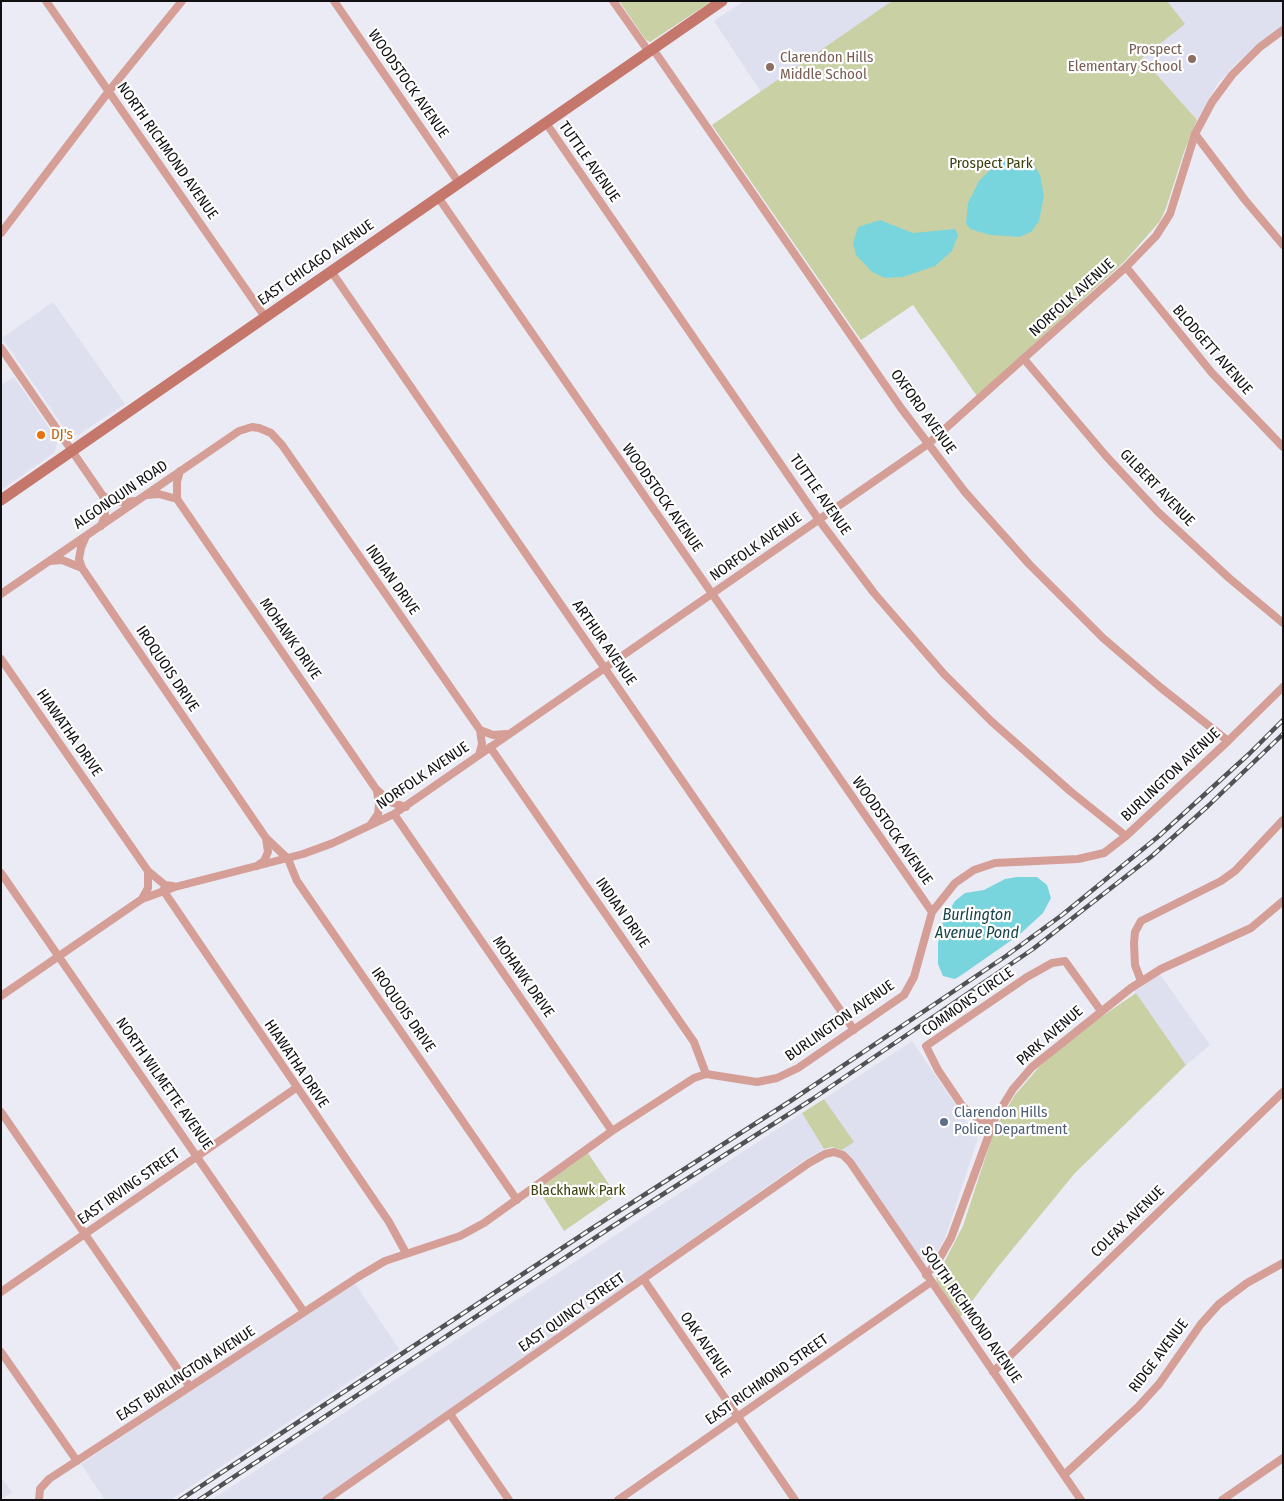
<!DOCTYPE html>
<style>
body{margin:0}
#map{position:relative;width:1284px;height:1501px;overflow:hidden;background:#eaebf4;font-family:"Fira Sans Condensed",sans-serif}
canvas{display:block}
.frame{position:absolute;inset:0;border:2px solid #101013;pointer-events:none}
</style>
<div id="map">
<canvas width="1284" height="1501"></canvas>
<div class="frame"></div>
</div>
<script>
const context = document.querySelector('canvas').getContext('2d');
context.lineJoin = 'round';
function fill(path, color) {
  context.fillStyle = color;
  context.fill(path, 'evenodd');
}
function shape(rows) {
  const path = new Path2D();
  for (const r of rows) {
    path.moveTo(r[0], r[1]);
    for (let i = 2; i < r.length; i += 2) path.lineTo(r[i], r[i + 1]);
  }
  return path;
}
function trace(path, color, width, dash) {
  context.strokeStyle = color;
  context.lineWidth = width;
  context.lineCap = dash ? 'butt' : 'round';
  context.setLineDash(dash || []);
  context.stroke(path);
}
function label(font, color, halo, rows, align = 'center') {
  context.font = font + ' "Fira Sans Condensed",sans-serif';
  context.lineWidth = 4.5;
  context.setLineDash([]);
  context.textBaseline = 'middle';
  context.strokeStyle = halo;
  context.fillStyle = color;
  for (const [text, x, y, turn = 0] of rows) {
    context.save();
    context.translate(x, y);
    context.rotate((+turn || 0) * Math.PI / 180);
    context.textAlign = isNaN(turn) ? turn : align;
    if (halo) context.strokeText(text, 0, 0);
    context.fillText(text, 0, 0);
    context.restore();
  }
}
fill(shape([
 [744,1,892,1,761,92,714,21],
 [1167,1,1283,1,1283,25,1239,61,1218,83,1197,120,1142,58,1184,24],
 [53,302,125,404,78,435,67,432,2,338],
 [14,377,56,438,57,444,54,453,1,490,1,385],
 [1159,973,1210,1045,1186,1065,1132,988],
 [912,1041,978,1138,945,1238,936,1254,926,1262,917,1255,851,1157,842,1150,853,1142,824,1099],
 [802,1113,824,1149,806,1159,321,1500,211,1500],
 [354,1282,399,1349,170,1500,105,1500,81,1464],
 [1,1477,12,1492,1,1499]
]), '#dee0f0');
fill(shape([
 [619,1,712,1,650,42,646,40],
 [892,1,1167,1,1185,24,1142,58,1197,120,1184,152,1166,208,1160,221,1125,261,977,396,913,305,861,340,712,125],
 [1136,993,1186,1065,1075,1173,997,1268,960,1317,937,1282,936,1278,963,1226,995,1128,1015,1095,1040,1066,1094,1022],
 [824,1099,854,1142,842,1150,832,1147,824,1149,802,1113],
 [588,1153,616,1195,564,1231,538,1189]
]), '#c9d0a4');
fill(shape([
 [1012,158,1031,160,1040,175,1044,196,1039,221,1031,232,1019,237,990,235,970,229,966,224,968,203,979,181,995,165],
 [880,220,913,233,955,229,958,235,952,251,935,266,903,277,885,278,872,272,862,261,856,255,853,243,858,227],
 [1017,877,1037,877,1047,885,1051,898,1043,913,1019,935,963,974,955,979,943,976,938,964,938,943,943,921,955,901,965,893,984,890,1005,879]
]), '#79d5dd');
trace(shape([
 [46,1,265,317],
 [334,1,459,183],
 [613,1,649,52],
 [653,49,901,408,965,492,1029,564,1103,638,1160,687,1228,741],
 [546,123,819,520,874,593,944,674,991,721,1070,791,1126,836],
 [1195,134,1245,200,1283,245],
 [438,197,932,912],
 [1,233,109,91,182,1],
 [1126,267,1212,373,1283,447],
 [331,271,854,1030],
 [1,348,103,496,105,516,101,526],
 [1024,359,1106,456,1158,512,1229,578,1283,623],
 [180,471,177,482,177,499,376,789,390,802,406,807],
 [147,495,159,494,177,499],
 [103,496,121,502,135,501],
 [86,536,81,548,79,559,82,568,266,838,288,859,297,881,517,1200],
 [50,561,62,560,82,568],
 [1,594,239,431,252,427,259,428,271,433,282,445,480,730,493,735,506,734],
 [1,659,148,871,165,885,173,886],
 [490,747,694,1042,706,1074],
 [479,755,482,744,480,730],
 [394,814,612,1131],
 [371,824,378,814,379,805,377,791],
 [257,866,264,861,268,852,266,838],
 [1,873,304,1312],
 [163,890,389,1222,406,1253],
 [142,899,148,888,148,871],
 [1141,981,1135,965,1134,943,1135,932,1141,921,1221,881,1235,871,1283,820],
 [1,996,142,899,175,887,303,854,333,843,394,814,928,444,1126,267,1156,236,1170,214,1195,134,1212,102,1232,75,1260,47,1283,30],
 [1,1112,190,1387],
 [992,1125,979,1119,963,1107,938,1070,926,1046,1027,977,1052,963,1065,961,1101,1011],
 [926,1275,938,1261,951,1238,995,1118,1013,1089,1032,1067,1131,988,1161,969,1251,928,1283,901],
 [644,1280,795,1500],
 [1,1292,296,1088],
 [1,1352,77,1461],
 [993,1372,1283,1092],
 [450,1414,509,1500],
 [1064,1475,1138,1407,1159,1384,1201,1324,1219,1304,1247,1283,1283,1263],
 [39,1500,40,1489,49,1479,358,1277,385,1261,460,1236,484,1223,612,1131,694,1078,706,1074,757,1082,777,1078,798,1068,904,995,914,977,932,912,955,883,974,870,995,863,1078,859,1104,853,1126,836,1228,741,1283,687],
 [326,1500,809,1163,825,1154,834,1152,843,1155,850,1162,1081,1500],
 [618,1500,931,1282],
 [1222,1500,1283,1458]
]), '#d59e96', 8);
trace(shape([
 [1,500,722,1]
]), '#c6776c', 11);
const rail = shape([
 [180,1500,591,1229,792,1100,1006,956,1062,915,1159,836,1249,754,1283,720],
 [199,1500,613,1226,811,1100,1033,949,1152,856,1208,806,1283,734]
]);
trace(rail, '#515256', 4.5);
trace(rail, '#fff', 2.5, [8]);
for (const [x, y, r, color] of [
 [1192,59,5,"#8d6e63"],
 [770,67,5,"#8d6e63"],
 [41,435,5,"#e8710a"],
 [944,1122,5,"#5c6f8a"]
]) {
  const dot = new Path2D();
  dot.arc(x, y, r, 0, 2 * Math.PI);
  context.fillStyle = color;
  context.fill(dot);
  trace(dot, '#fff', 2);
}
label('15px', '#785e54', '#fff', [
 ["Prospect",1182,50],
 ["Elementary School",1182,67],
 ["Clarendon Hills",780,58,"left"],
 ["Middle School",780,75,"left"]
], 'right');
label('15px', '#101013', '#fff', [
 ["WOODSTOCK AVENUE",408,84,55],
 ["NORTH RICHMOND AVENUE",167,151,55],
 ["TUTTLE AVENUE",589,162,55],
 ["EAST CHICAGO AVENUE",316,263,-35],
 ["NORFOLK AVENUE",1072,298,-42],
 ["BLODGETT AVENUE",1212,350,49],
 ["OXFORD AVENUE",923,412,54],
 ["GILBERT AVENUE",1157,488,46],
 ["ALGONQUIN ROAD",121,495,-34],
 ["TUTTLE AVENUE",820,495,55],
 ["WOODSTOCK AVENUE",662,498,55],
 ["NORFOLK AVENUE",756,547,-35],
 ["INDIAN DRIVE",392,580,55],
 ["MOHAWK DRIVE",290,639,55],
 ["ARTHUR AVENUE",604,643,55],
 ["IROQUOIS DRIVE",167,669,56],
 ["HIAWATHA DRIVE",69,733,55],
 ["BURLINGTON AVENUE",1171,775,-43],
 ["NORFOLK AVENUE",423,776,-34],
 ["WOODSTOCK AVENUE",892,831,55],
 ["INDIAN DRIVE",622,913,55],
 ["MOHAWK DRIVE",523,977,55],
 ["COMMONS CIRCLE",968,1002,-35],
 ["IROQUOIS DRIVE",403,1010,55],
 ["BURLINGTON AVENUE",840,1021,-35],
 ["PARK AVENUE",1050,1036,-41],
 ["HIAWATHA DRIVE",296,1064,56],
 ["NORTH WILMETTE AVENUE",164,1084,55],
 ["EAST IRVING STREET",129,1187,-35],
 ["COLFAX AVENUE",1128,1222,-44],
 ["EAST QUINCY STREET",572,1313,-35],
 ["SOUTH RICHMOND AVENUE",971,1315,55],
 ["OAK AVENUE",705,1345,55],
 ["RIDGE AVENUE",1159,1356,-53],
 ["EAST BURLINGTON AVENUE",186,1374,-33],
 ["EAST RICHMOND STREET",767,1380,-35]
]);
label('15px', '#3c410f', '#fff', [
 ["Prospect Park",991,164],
 ["Blackhawk Park",578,1191]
]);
label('15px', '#c56008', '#fff', [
 ["DJ's",51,435]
], 'left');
label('15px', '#4e5e75', '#fff', [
 ["Clarendon Hills",954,1113],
 ["Police Department",954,1130]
], 'left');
label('italic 16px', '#194448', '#fff', [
 ["Burlington",977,916],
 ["Avenue Pond",977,934]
]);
</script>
